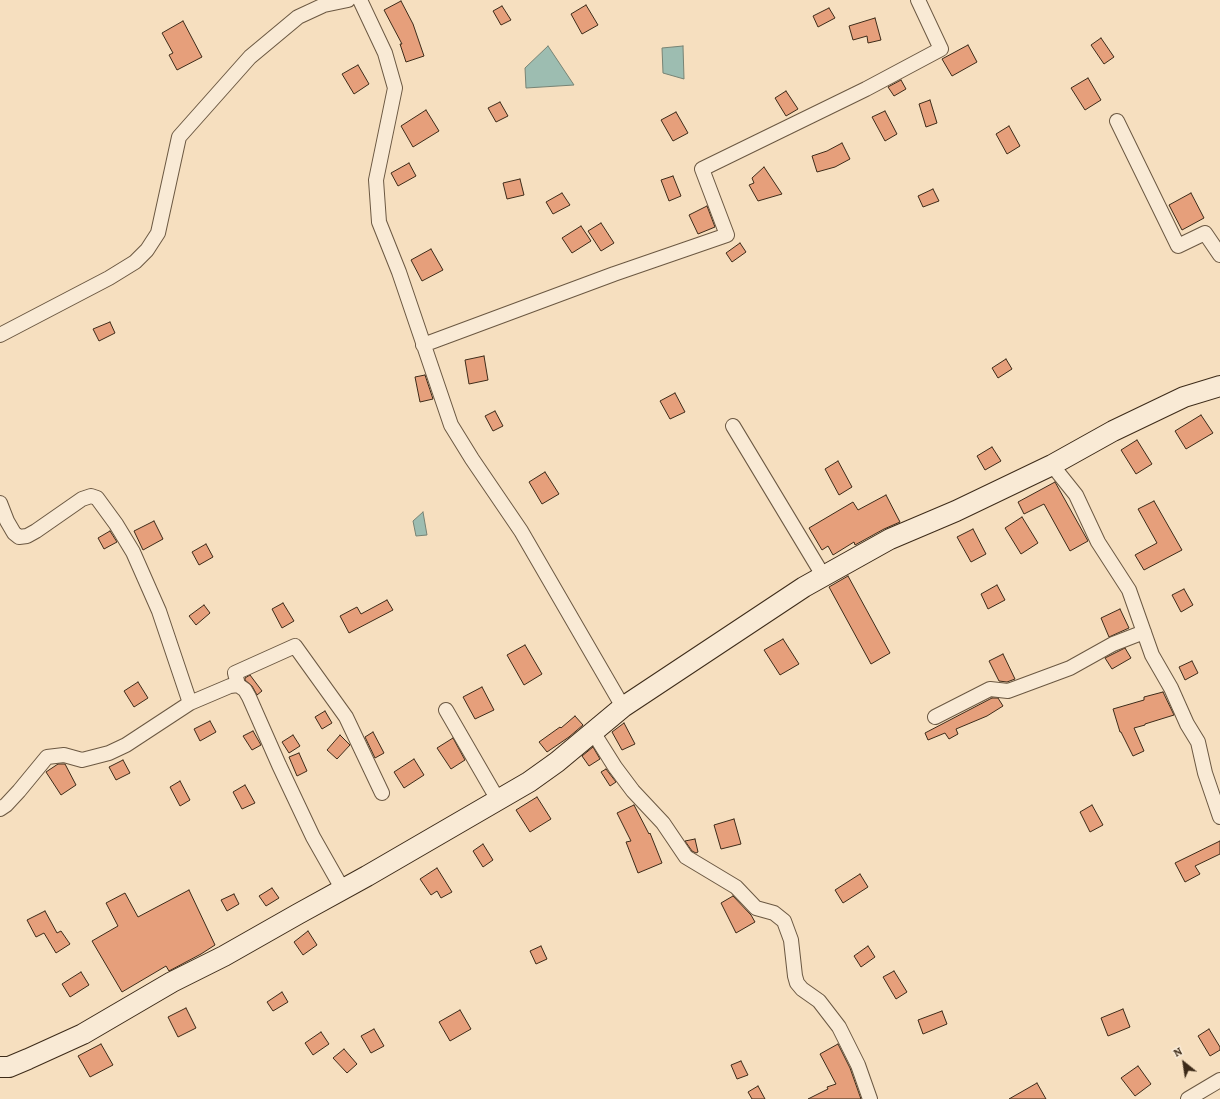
<!DOCTYPE html>
<style>
body{margin:0}
#map{position:relative;width:1220px;height:1099px;overflow:hidden;background:#f6dfbf;font-family:Alegreya,serif}
canvas{display:block}
.north{position:absolute;left:1164px;top:1043px;width:40px;height:40px;-webkit-text-stroke:3px #f9ead5;paint-order:stroke;rotate:330deg;font-size:11px;font-weight:700;line-height:16px;text-align:center;color:#3d2b19}
.north::after{content:'';display:block;margin:auto;width:14px;height:18px;background:#3d2b19;clip-path:polygon(50% 0,100% 100%,50% 72%,0 100%)}
</style>
<div id="map">
<canvas width="1220" height="1099"></canvas>
<div class="north">N</div>
</div>
<script>
const context = document.querySelector('canvas').getContext('2d');
context.lineJoin = 'round';
function fill(path, color) {
  context.fillStyle = color;
  context.fill(path, 'evenodd');
}
function shape(rows) {
  const path = new Path2D();
  for (const r of rows) {
    path.moveTo(r[0], r[1]);
    for (let i = 2; i < r.length; i += 2) path.lineTo(r[i], r[i + 1]);
  }
  return path;
}
function trace(path, color, width, dash) {
  context.strokeStyle = color;
  context.lineWidth = width;
  context.lineCap = dash ? 'butt' : 'round';
  context.setLineDash(dash || []);
  context.stroke(path);
}
const water = shape([
 [548,46,574,85,526,88,525,68,548,46],
 [683,46,684,79,663,73,662,48,683,46],
 [423,512,427,535,416,536,413,521,423,512]
]);
fill(water, '#9dbdb1');
trace(water, '#778374', 1);
const building = shape([
 [401,1,413,24,424,56,406,62,400,44,402,44,384,10,401,1],
 [586,5,598,25,582,34,571,14,586,5],
 [502,6,511,20,501,25,493,11,502,6],
 [829,8,835,18,818,27,813,16,829,8],
 [875,18,881,40,868,43,867,36,853,40,849,26,875,18],
 [183,21,202,57,177,70,169,55,173,53,162,33,183,21],
 [1101,38,1114,57,1104,64,1091,45,1101,38],
 [968,45,977,62,952,76,942,59,968,45],
 [358,65,369,84,354,94,342,74,358,65],
 [1088,78,1101,100,1085,110,1071,88,1088,78],
 [901,80,906,89,894,96,888,87,901,80],
 [786,91,798,109,786,116,775,98,786,91],
 [930,100,937,123,926,127,919,104,930,100],
 [500,102,508,116,496,122,488,108,500,102],
 [426,110,439,131,413,147,401,126,426,110],
 [885,111,897,134,885,141,872,117,885,111],
 [676,112,688,133,673,141,661,120,676,112],
 [1009,126,1020,146,1007,154,996,134,1009,126],
 [842,143,850,159,835,167,817,172,812,156,827,151,842,143],
 [409,163,416,176,398,186,391,173,409,163],
 [764,167,782,194,758,201,749,185,754,183,752,178,764,167],
 [673,176,681,196,669,201,661,180,673,176],
 [520,179,524,195,507,199,503,183,520,179],
 [933,189,939,201,923,207,918,196,933,189],
 [562,193,570,205,553,214,546,202,562,193],
 [1191,193,1204,218,1182,230,1169,205,1191,193],
 [707,206,715,227,698,234,689,215,707,206],
 [601,223,614,243,601,251,588,231,601,223],
 [581,226,591,241,572,253,562,238,581,226],
 [740,243,746,252,732,262,726,253,740,243],
 [431,249,443,270,422,281,411,260,431,249],
 [110,322,115,333,99,341,93,329,110,322],
 [484,356,488,380,469,384,465,360,484,356],
 [1006,359,1012,369,998,378,992,368,1006,359],
 [425,375,433,399,420,402,415,377,425,375],
 [675,393,685,412,670,419,660,401,675,393],
 [495,411,503,426,493,431,485,416,495,411],
 [1201,415,1213,433,1186,449,1175,431,1201,415],
 [1137,440,1152,464,1136,474,1121,450,1137,440],
 [992,447,1001,461,985,470,977,456,992,447],
 [838,461,852,487,839,495,825,469,838,461],
 [545,472,559,494,542,504,529,482,545,472],
 [1055,482,1088,541,1070,551,1044,504,1024,514,1018,502,1055,482],
 [886,495,900,522,884,529,855,545,854,542,833,555,828,546,822,550,809,528,853,502,858,510,886,495],
 [1154,501,1182,550,1144,570,1135,555,1157,543,1138,509,1154,501],
 [1022,517,1038,543,1021,554,1005,528,1022,517],
 [154,521,163,539,143,550,134,531,154,521],
 [973,529,986,554,971,562,957,537,973,529],
 [110,531,117,542,104,549,98,538,110,531],
 [206,544,213,557,199,565,192,552,206,544],
 [848,576,890,653,871,664,829,587,848,576],
 [997,585,1005,600,988,609,981,594,997,585],
 [1184,589,1193,605,1181,612,1172,595,1184,589],
 [387,600,393,610,349,633,340,616,357,607,361,614,387,600],
 [283,603,294,621,282,628,272,609,283,603],
 [204,605,210,613,196,625,189,616,204,605],
 [1120,609,1129,628,1109,637,1101,618,1120,609],
 [783,639,799,664,780,675,764,650,783,639],
 [525,645,542,674,524,685,507,655,525,645],
 [1125,648,1131,658,1112,669,1105,658,1125,648],
 [1003,654,1015,679,1007,682,999,681,989,661,1003,654],
 [1192,661,1198,673,1185,680,1179,667,1192,661],
 [250,675,262,691,257,695,252,686,245,680,245,678,250,675],
 [138,682,148,698,134,707,124,691,138,682],
 [482,687,494,710,475,719,463,697,482,687],
 [1163,692,1174,715,1145,724,1145,725,1134,728,1144,751,1133,756,1121,732,1120,732,1113,709,1144,700,1144,697,1163,692],
 [992,698,998,698,1003,706,987,716,956,729,958,734,949,739,945,733,928,740,925,733,992,698],
 [325,711,332,723,322,729,315,717,325,711],
 [575,716,583,725,569,737,547,752,539,742,560,727,561,728,575,716],
 [210,721,216,732,200,741,194,729,210,721],
 [624,723,635,744,622,750,612,732,624,723],
 [253,731,261,745,252,750,243,736,253,731],
 [373,732,384,753,375,758,365,737,373,732],
 [293,735,300,746,289,753,282,742,293,735],
 [340,735,350,745,337,759,327,750,340,735],
 [453,738,465,760,451,769,437,748,453,738],
 [593,747,600,759,589,766,582,756,593,747],
 [299,753,307,771,297,776,289,757,299,753],
 [414,759,424,775,404,788,394,772,414,759],
 [123,760,130,773,116,780,109,767,123,760],
 [58,764,65,764,76,785,61,795,46,772,58,764],
 [606,769,616,782,610,786,601,772,606,769],
 [180,781,190,800,180,806,170,787,180,781],
 [245,785,255,803,242,809,233,792,245,785],
 [537,797,551,819,530,832,516,810,537,797],
 [634,805,649,834,650,833,662,863,638,873,626,842,631,841,617,813,634,805],
 [1092,805,1103,825,1090,832,1080,812,1092,805],
 [734,819,741,844,721,849,714,825,734,819],
 [695,839,698,852,696,853,692,851,685,841,695,839],
 [1220,841,1220,854,1195,866,1200,874,1185,882,1175,863,1220,841],
 [483,844,493,860,483,867,473,851,483,844],
 [437,868,452,892,441,898,437,891,431,895,420,879,437,868],
 [860,874,868,887,843,903,835,890,860,874],
 [272,888,279,898,266,906,259,896,272,888],
 [189,890,215,945,201,954,169,971,166,966,122,992,92,941,118,926,106,903,125,893,138,917,189,890],
 [234,894,239,904,227,911,221,900,234,894],
 [733,896,751,915,755,922,736,933,721,903,733,896],
 [45,911,57,933,61,931,70,944,56,953,44,933,36,937,27,920,45,911],
 [308,931,317,945,303,955,294,942,308,931],
 [541,946,547,959,536,964,530,951,541,946],
 [868,946,875,957,861,967,854,956,868,946],
 [894,971,907,992,896,999,883,977,894,971],
 [81,972,89,985,70,997,62,984,81,972],
 [282,992,288,1002,273,1011,267,1002,282,992],
 [186,1008,196,1028,178,1037,168,1017,186,1008],
 [1123,1009,1130,1027,1108,1036,1101,1018,1123,1009],
 [460,1010,471,1029,450,1041,439,1022,460,1010],
 [942,1011,947,1024,923,1034,918,1020,942,1011],
 [374,1029,384,1046,371,1053,361,1036,374,1029],
 [1209,1029,1220,1047,1220,1050,1210,1056,1198,1036,1209,1029],
 [321,1032,329,1044,313,1055,305,1043,321,1032],
 [101,1044,113,1065,90,1077,78,1056,101,1044],
 [838,1044,850,1068,861,1099,808,1099,828,1089,827,1087,836,1084,820,1054,838,1044],
 [344,1049,357,1064,347,1073,333,1058,344,1049],
 [741,1061,748,1075,737,1079,731,1065,741,1061],
 [1138,1066,1151,1084,1135,1096,1121,1078,1138,1066],
 [1037,1083,1046,1099,1009,1099,1037,1083],
 [758,1086,765,1099,752,1099,748,1092,758,1086]
]);
fill(building, '#e69f7b');
trace(building, '#3d2b19', 1);
const street = shape([
 [360,0,385,53,395,88,376,180,379,222,399,272,451,425,472,459,521,531,623,707],
 [1117,121,1178,246,1205,233,1220,255],
 [0,335,109,278,135,262,147,250,158,233,179,137,250,57,298,17,324,5,348,0],
 [423,345,614,274,727,235,702,169,866,89,941,49,918,0],
 [733,426,824,577],
 [1052,465,1076,495,1098,542,1129,590,1152,655,1171,688,1187,724,1198,742,1205,773,1220,817],
 [0,503,7,521,14,533,19,537,27,536,36,531,82,499,91,496,97,498,116,524,133,552,159,611,190,703],
 [238,685,235,673,295,646,346,717,382,793],
 [446,710,498,800],
 [935,717,990,689,1008,691,1070,668,1113,644,1144,632],
 [593,732,615,767,633,791,663,823,686,857,736,887,756,908,774,913,784,921,791,940,795,976,797,983,802,989,819,1001,839,1027,858,1065,870,1099],
 [0,809,6,805,19,791,47,757,64,755,82,760,109,753,126,745,190,703,230,686,238,685,245,690,249,697,279,765,313,837,343,890],
 [1188,1099,1220,1080]
]);
const secondary = shape([
 [0,1067,9,1067,28,1059,83,1034,172,982,224,956,298,914,367,876,529,782,557,762,623,707,804,587,890,539,956,511,1052,465,1113,431,1184,397,1220,386]
]);
trace(street, '#6b5842', 16);
trace(secondary, '#3d2b19', 22);
trace(street, '#f9ead5', 14);
trace(secondary, '#f9ead5', 20);
</script>
